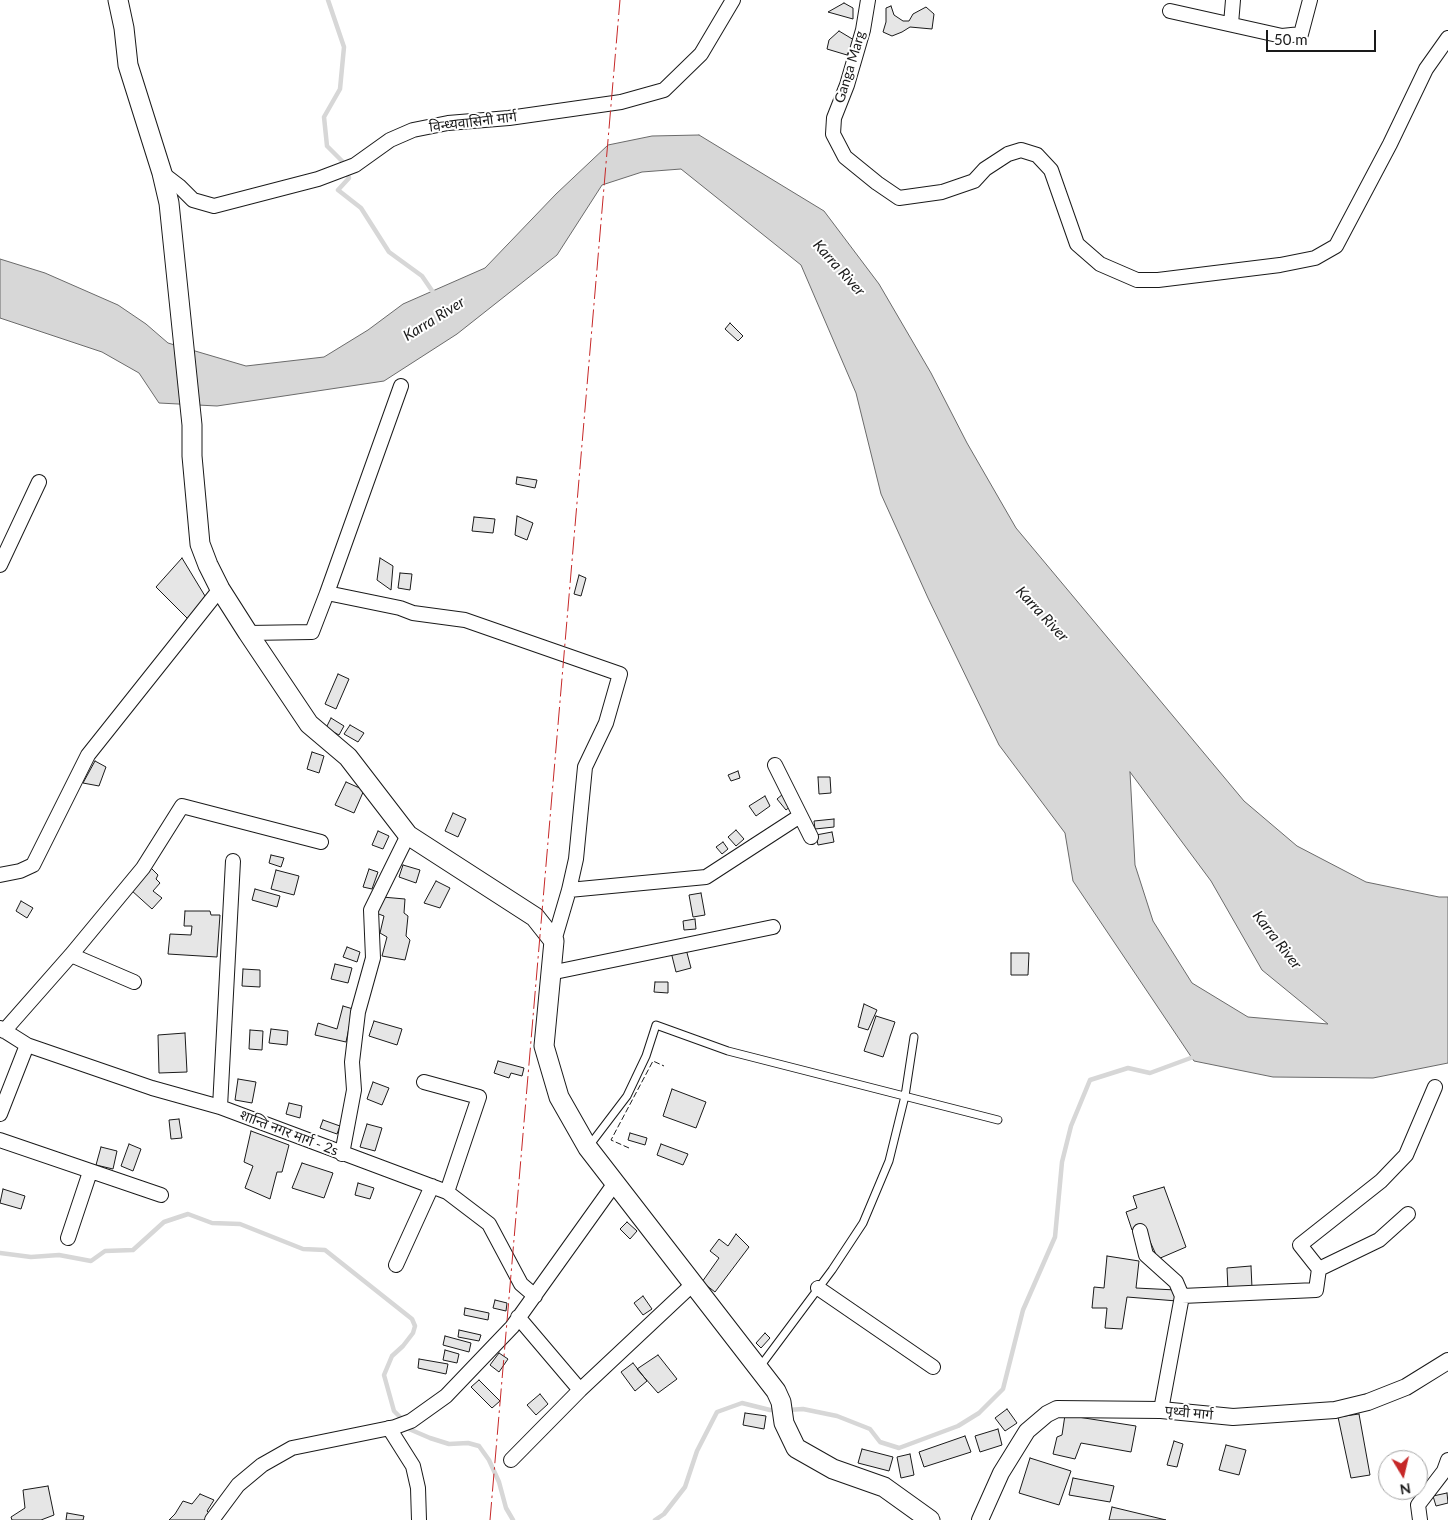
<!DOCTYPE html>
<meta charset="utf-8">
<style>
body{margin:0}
#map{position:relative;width:1448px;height:1520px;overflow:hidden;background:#fff;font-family:Lato,sans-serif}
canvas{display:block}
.north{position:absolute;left:1378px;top:1450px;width:50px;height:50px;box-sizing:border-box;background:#fff;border:1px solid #a3a3a3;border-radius:50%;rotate:171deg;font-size:14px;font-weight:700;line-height:20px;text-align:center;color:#1a1a1a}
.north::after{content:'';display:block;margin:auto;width:18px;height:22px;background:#c62828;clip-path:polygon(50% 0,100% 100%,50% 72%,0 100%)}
.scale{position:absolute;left:1266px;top:30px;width:110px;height:22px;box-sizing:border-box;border:2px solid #1a1a1a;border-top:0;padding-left:6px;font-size:15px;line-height:18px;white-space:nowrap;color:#1a1a1a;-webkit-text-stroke:4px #fff;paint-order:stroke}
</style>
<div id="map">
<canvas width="1448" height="1520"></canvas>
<div class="north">N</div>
<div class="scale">50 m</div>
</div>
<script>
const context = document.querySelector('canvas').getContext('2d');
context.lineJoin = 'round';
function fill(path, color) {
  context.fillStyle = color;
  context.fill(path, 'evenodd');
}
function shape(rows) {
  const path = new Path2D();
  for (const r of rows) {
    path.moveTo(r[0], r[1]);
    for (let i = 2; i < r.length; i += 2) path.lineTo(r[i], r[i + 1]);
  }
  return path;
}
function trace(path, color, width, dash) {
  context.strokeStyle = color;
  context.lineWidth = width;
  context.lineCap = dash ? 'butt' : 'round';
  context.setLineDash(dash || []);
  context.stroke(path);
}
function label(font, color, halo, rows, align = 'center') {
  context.font = font + ' Lato,"Noto Sans Devanagari",sans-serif';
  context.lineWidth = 4;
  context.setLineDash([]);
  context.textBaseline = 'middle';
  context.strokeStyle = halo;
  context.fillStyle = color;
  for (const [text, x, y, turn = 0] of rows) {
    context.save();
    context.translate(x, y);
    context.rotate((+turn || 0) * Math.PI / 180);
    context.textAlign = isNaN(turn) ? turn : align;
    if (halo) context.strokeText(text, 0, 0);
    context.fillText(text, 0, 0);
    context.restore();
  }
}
const water = shape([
 [699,135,824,211,879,284,931,373,967,443,1016,528,1244,801,1297,846,1366,882,1439,897,1448,897,1448,1063,1373,1078,1273,1077,1194,1061,1073,881,1065,833,999,745,928,598,881,494,856,393,801,265,681,169,642,172,602,185,557,255,457,334,384,381,217,406,159,403,139,373,102,352,0,318,0,259,45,273,118,305,146,324,168,343,246,366,324,357,368,330,403,304,485,268,556,194,608,145,652,136,699,135],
 [1130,772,1211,881,1262,970,1328,1024,1248,1017,1192,983,1153,921,1135,865,1130,772]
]);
fill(water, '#d7d7d7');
trace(water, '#6a6a6a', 1);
trace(shape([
 [328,0,344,47,340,89,324,117,327,146,343,162],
 [348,175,349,178,338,190,361,208,389,252,422,276,435,295],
 [0,1253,31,1257,59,1255,91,1261,105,1251,133,1250,164,1222,188,1214,212,1223,240,1224,303,1249,325,1250,412,1319,415,1326,413,1333,403,1346,392,1356,384,1375,394,1411,400,1417],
 [787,1410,803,1409,837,1416,870,1429,880,1442,899,1448,958,1426,979,1413,1003,1389,1023,1310,1055,1237,1062,1162,1071,1126,1090,1080,1128,1068,1150,1073,1196,1056],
 [409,1429,430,1438,449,1444,468,1443,479,1446,489,1460,499,1482,506,1508,513,1520],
 [655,1520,664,1514,685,1487,697,1451,717,1412,742,1403,770,1410,777,1410]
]), '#d7d7d7', 4.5);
const building = shape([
 [844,3,853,8,853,19,828,12,844,3],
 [891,6,894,15,903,21,909,21,913,14,926,7,934,14,932,29,910,27,902,32,892,36,883,32,886,22,886,8,891,6],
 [839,31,854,40,847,55,827,49,829,40,839,31],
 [730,323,743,336,738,341,725,329,730,323],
 [517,477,537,480,535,488,516,484,517,477],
 [517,516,533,523,527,540,515,535,517,516],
 [474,517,495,519,493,533,472,531,474,517],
 [182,558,205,596,189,620,156,587,182,558],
 [380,558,393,566,391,590,377,580,380,558],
 [400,573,412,574,410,590,398,588,400,573],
 [579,575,586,578,581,596,574,594,579,575],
 [338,674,349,679,336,709,325,704,338,674],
 [331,718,344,726,339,735,326,728,331,718],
 [350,725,364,733,358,742,344,734,350,725],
 [312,752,324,756,319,773,307,769,312,752],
 [95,761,106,767,99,786,83,783,95,761],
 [738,771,740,778,731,781,728,775,738,771],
 [818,777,830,777,831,793,819,794,818,777],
 [346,782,364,790,354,813,335,805,346,782],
 [783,794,792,805,786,810,777,799,783,794],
 [765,796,770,806,756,816,749,806,765,796],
 [453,813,466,819,458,837,445,831,453,813],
 [834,819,834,827,815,829,814,821,834,819],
 [736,830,744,839,736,846,728,837,736,830],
 [378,831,389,836,383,849,372,845,378,831],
 [832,832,834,842,818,845,816,835,832,832],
 [723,842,728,849,722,854,716,847,723,842],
 [271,855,284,858,281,867,269,863,271,855],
 [403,865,420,870,416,883,399,877,403,865],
 [150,867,158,875,156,879,160,883,153,891,162,898,152,909,131,890,150,867],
 [369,869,378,872,372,889,363,887,369,869],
 [276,870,299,876,294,895,271,889,276,870],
 [436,881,450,888,440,908,424,903,436,881],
 [255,889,280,896,277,907,252,900,255,889],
 [701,893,705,915,693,917,689,895,701,893],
 [382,897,405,899,404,913,408,916,406,936,410,940,405,960,382,956,387,937,380,933,384,916,376,913,382,897],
 [21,901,33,908,27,918,16,911,21,901],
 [185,911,210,911,211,915,220,915,217,957,168,954,170,934,191,935,192,926,184,926,185,911],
 [695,919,696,929,684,930,683,921,695,919],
 [347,947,360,952,357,962,343,957,347,947],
 [686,949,691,968,676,972,671,952,686,949],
 [1011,953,1029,953,1028,975,1011,975,1011,953],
 [335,964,352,968,348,983,331,979,335,964],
 [243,969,260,970,260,987,242,986,243,969],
 [655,982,668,982,668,993,654,992,655,982],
 [864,1004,877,1010,868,1030,858,1027,864,1004],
 [343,1006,353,1009,346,1042,315,1035,318,1023,337,1029,343,1006],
 [876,1016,895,1022,883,1057,864,1051,876,1016],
 [374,1021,402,1029,397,1045,369,1036,374,1021],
 [271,1029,288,1031,287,1045,269,1043,271,1029],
 [250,1030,263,1031,262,1050,249,1049,250,1030],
 [185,1033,187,1072,159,1073,158,1035,185,1033],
 [498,1061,524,1068,522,1076,511,1073,509,1078,494,1073,498,1061],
 [238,1079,256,1082,252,1103,235,1100,238,1079],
 [373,1082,389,1088,382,1105,367,1099,373,1082],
 [672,1089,706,1102,696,1128,663,1116,672,1089],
 [289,1103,302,1106,300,1118,286,1114,289,1103],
 [179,1119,182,1138,171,1139,169,1120,179,1119],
 [323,1120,340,1126,337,1134,320,1128,323,1120],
 [367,1124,382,1128,375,1151,360,1147,367,1124],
 [251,1131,289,1145,282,1172,277,1172,270,1199,245,1188,253,1166,244,1162,251,1131],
 [630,1133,647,1138,645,1145,628,1140,630,1133],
 [129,1144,141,1149,133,1171,121,1166,129,1144],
 [661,1144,688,1154,683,1165,657,1155,661,1144],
 [101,1147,117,1151,113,1169,96,1165,101,1147],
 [302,1163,333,1173,324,1198,292,1188,302,1163],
 [358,1183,374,1188,370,1199,355,1195,358,1183],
 [1164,1187,1186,1247,1158,1259,1143,1226,1132,1230,1126,1212,1137,1208,1133,1196,1164,1187],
 [3,1189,25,1196,21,1209,0,1203,3,1189],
 [627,1222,637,1231,630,1239,620,1229,627,1222],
 [736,1234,749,1247,715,1292,702,1282,719,1258,710,1251,719,1239,728,1246,736,1234],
 [1107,1256,1139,1261,1136,1288,1176,1290,1177,1301,1127,1297,1122,1329,1105,1328,1107,1308,1092,1308,1094,1287,1104,1288,1107,1256],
 [1251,1266,1252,1288,1228,1290,1227,1268,1251,1266],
 [643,1296,652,1309,643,1315,634,1303,643,1296],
 [495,1300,507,1303,506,1311,493,1308,495,1300],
 [465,1308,489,1313,488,1320,464,1315,465,1308],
 [459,1330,481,1335,479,1341,458,1337,459,1330],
 [765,1333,770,1338,761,1348,756,1343,765,1333],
 [445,1336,471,1343,469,1352,443,1345,445,1336],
 [445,1350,459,1354,457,1363,443,1360,445,1350],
 [499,1353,508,1359,499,1372,490,1365,499,1353],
 [658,1355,677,1379,658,1393,637,1369,658,1355],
 [419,1359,448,1364,446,1374,418,1368,419,1359],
 [633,1363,647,1381,635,1391,621,1372,633,1363],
 [479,1380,500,1401,492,1408,471,1387,479,1380],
 [540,1394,548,1404,536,1415,527,1405,540,1394],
 [1007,1409,1017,1423,1005,1431,995,1418,1007,1409],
 [745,1413,766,1416,764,1429,743,1425,745,1413],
 [1359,1414,1370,1475,1351,1478,1338,1417,1359,1414],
 [1065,1415,1136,1426,1131,1452,1081,1443,1075,1459,1053,1454,1057,1437,1062,1435,1065,1415],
 [998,1429,1002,1445,980,1452,975,1436,998,1429],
 [965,1436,971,1452,924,1467,919,1452,965,1436],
 [1174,1441,1183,1444,1177,1467,1167,1465,1174,1441],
 [1226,1445,1246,1450,1239,1475,1219,1470,1226,1445],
 [862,1449,893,1457,889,1471,858,1463,862,1449],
 [910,1454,914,1475,901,1478,897,1457,910,1454],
 [1030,1458,1071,1471,1059,1505,1019,1493,1030,1458],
 [1073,1478,1114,1486,1110,1502,1069,1495,1073,1478],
 [48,1486,54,1515,41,1520,12,1520,11,1517,25,1508,23,1490,48,1486],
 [1447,1493,1448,1503,1436,1506,1433,1496,1447,1493],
 [200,1494,214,1500,207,1511,211,1515,208,1520,169,1520,175,1514,183,1501,192,1504,200,1494],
 [1112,1507,1166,1520,1109,1520,1112,1507],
 [67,1513,84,1516,83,1520,66,1520,67,1513]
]);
fill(building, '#e6e6e6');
trace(building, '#1a1a1a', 1);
const service = shape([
 [589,1146,627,1096,646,1056,656,1025,728,1051,998,1120],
 [759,1368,832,1270,863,1223,889,1161,905,1096,914,1037]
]);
const minor = shape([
 [868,0,863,30,847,85,834,118,833,134,845,157,877,183,899,198,942,192,974,181,985,169,1008,154,1021,150,1037,155,1051,170,1077,244,1100,264,1137,280,1158,280,1280,265,1315,258,1336,246,1390,144,1426,69,1448,38],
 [1170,11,1282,36,1301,34,1310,0],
 [1231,24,1233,0],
 [162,173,179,186,193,200,214,206,318,179,355,165,390,140,413,130,448,123,509,118,621,102,664,90,701,54,733,0],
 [0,565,39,482],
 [327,593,401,386],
 [248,633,312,632,327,593,400,608,413,613,465,620,620,674,606,723,585,767,576,859,569,890,554,941],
 [775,765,811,837],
 [0,875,20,871,33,865,88,755,220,589],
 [569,890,706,877,800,816],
 [71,955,134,982],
 [550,973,773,927],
 [0,1028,27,1045,152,1088,220,1107,447,1192,489,1224,521,1284,535,1296],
 [4,1031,71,955,143,868,182,806,321,842],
 [424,1082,479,1097,447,1192],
 [220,1107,233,861],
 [0,1114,27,1045],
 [0,1140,161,1195],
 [342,1154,354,1090,352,1062,358,1012,373,958,371,910,408,835],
 [1140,1231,1146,1255,1176,1282,1182,1296,1161,1410],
 [68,1238,90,1172],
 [396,1265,432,1186],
 [1319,1269,1379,1240,1408,1214],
 [818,1288,933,1367],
 [1182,1296,1316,1290,1319,1269,1300,1245,1381,1181,1406,1155,1435,1087],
 [518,1317,580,1390],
 [389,1428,413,1466,418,1488,419,1520],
 [511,1460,580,1390,693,1284],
 [212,1520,238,1485,262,1465,292,1448,395,1427,411,1421,446,1396,512,1327,615,1183],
 [1420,1520,1418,1505,1444,1471,1448,1460]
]);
const tertiary = shape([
 [980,1520,1001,1473,1027,1431,1047,1414,1057,1409,1161,1410,1233,1417,1335,1410,1368,1402,1406,1387,1448,1361]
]);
const secondary = shape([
 [118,0,124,28,128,65,162,173,169,203,192,425,192,456,200,544,208,565,220,589,248,633,309,724,348,757,408,835,535,917,554,941,544,1046,559,1097,588,1148,776,1391,781,1402,784,1423,796,1448,833,1469,884,1487,930,1520]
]);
trace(service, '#1a1a1a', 9);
trace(minor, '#1a1a1a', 16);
trace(tertiary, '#1a1a1a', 18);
trace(secondary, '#1a1a1a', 21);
trace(service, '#fff', 7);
trace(minor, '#fff', 14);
trace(tertiary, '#fff', 16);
trace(secondary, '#fff', 19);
trace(shape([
 [629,1148,611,1140,653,1061,664,1066]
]), '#1a1a1a', 1, [6, 2.5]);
trace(shape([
 [490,1520,620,0]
]), '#c62828', 1, [18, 4, 2.5, 4]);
label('14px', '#1a1a1a', '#fff', [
 ["Ganga Marg",850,67,-73],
 ["विन्ध्यवासिनी मार्ग",473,122,-7],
 ["शान्ति नगर मार्ग - 2s",289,1133,21],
 ["पृथ्वी मार्ग",1189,1413,5]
]);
label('italic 15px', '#1a1a1a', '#fff', [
 ["Karra River",839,268,48],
 ["Karra River",434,319,-32],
 ["Karra River",1042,614,47],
 ["Karra River",1277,940,52]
]);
</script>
